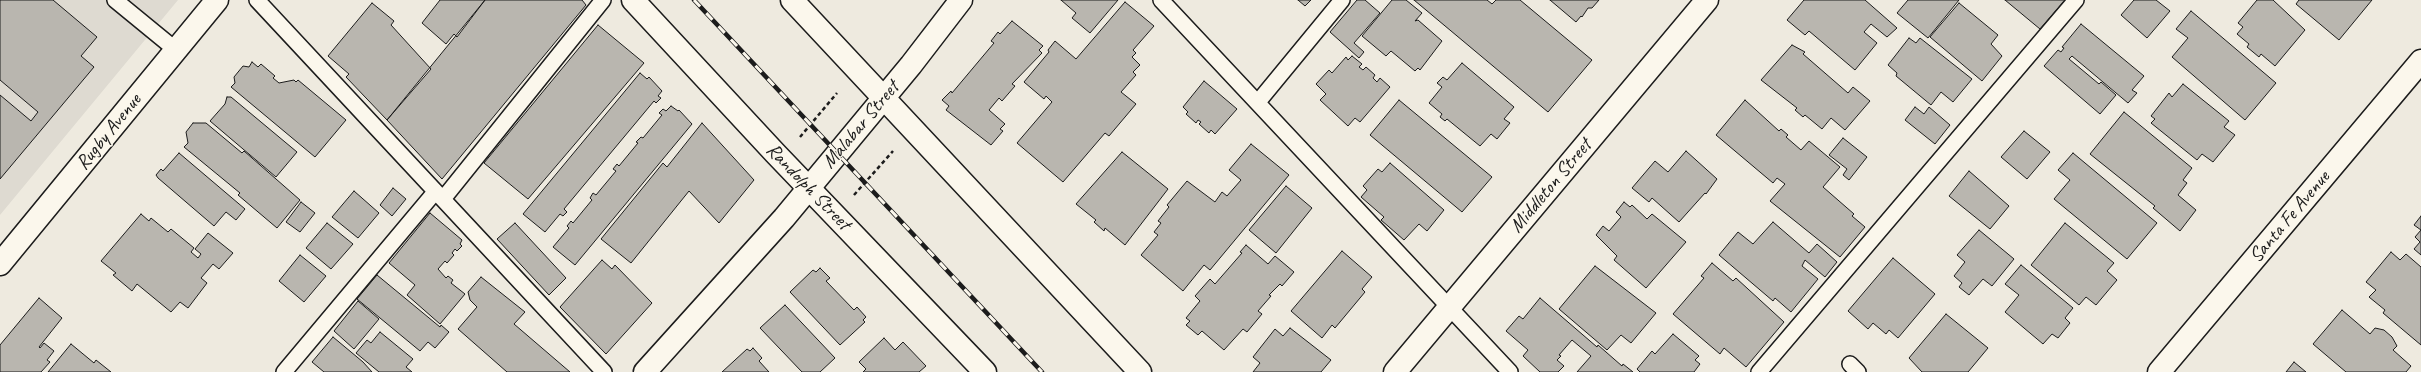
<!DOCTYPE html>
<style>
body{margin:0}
canvas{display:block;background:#eeeadf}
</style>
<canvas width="2421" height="372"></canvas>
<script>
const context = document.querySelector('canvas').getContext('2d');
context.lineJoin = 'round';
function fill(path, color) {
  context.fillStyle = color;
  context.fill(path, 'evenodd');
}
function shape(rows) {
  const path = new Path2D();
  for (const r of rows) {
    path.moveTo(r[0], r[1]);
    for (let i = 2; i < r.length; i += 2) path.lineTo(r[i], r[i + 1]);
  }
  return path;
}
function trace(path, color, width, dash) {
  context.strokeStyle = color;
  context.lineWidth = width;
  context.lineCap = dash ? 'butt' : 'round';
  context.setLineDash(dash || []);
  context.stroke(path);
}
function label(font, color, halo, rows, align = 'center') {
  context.font = font + ' Caveat,sans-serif';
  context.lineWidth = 3;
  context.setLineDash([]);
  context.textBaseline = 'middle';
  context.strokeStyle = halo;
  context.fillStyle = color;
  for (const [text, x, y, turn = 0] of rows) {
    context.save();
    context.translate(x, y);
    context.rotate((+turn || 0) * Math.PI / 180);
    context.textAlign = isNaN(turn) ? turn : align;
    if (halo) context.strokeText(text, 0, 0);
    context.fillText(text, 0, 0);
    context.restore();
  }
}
fill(shape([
 [0,0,178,0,0,215]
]), '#dedad1');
const building = shape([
 [0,0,53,0,97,37,81,56,94,67,0,179,0,95,31,121,38,112,0,80,0,0],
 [440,0,485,0,457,37,454,34,446,44,422,23,440,0],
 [485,0,582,0,586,5,442,179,387,120,485,0],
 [1061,0,1118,0,1090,33,1072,18,1076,13,1061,0],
 [1298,0,1311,0,1305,6,1298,0],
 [1357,0,1365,0,1380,13,1354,43,1364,52,1359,58,1330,32,1357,0],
 [1392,0,1406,0,1422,13,1415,21,1418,20,1442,41,1420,70,1418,68,1415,71,1391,51,1386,56,1362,36,1392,0],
 [1414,0,1487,0,1492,4,1496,0,1520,0,1592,60,1548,112,1414,0],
 [1550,0,1599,0,1592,8,1588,8,1582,17,1581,16,1576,22,1550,0],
 [1804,0,1865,0,1897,28,1887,37,1871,24,1864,32,1877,43,1855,70,1809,31,1805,35,1787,20,1804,0],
 [1908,0,1959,0,1928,38,1897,13,1908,0],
 [2005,0,2065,0,2040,29,2005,0],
 [2134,0,2156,0,2170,11,2147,38,2121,15,2134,0],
 [2257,0,2273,0,2305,30,2275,66,2261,54,2259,57,2247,47,2249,44,2237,34,2243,27,2238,23,2257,0],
 [2299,0,2372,0,2339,40,2296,4,2299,0],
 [1125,2,1154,26,1133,50,1136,53,1132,57,1140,65,1133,72,1136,75,1121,92,1136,104,1109,136,1105,133,1063,182,1017,143,1052,102,1046,96,1044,99,1024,82,1049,52,1048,50,1055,41,1076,59,1125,2],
 [372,3,394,21,391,25,431,69,387,120,346,77,349,74,328,56,372,3],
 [1959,3,1998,35,1991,44,2002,56,1982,81,1930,37,1959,3],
 [2191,11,2276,83,2245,120,2172,57,2188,38,2176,29,2191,11],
 [1012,21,1043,46,1039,50,1042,53,1012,84,1015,86,1002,101,999,98,989,110,1005,124,1000,129,1003,131,991,145,946,110,949,106,942,100,951,91,952,93,994,43,991,41,998,32,1000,34,1012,21],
 [2081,24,2144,76,2132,90,2137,93,2128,103,2072,56,2069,59,2099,84,2101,82,2116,95,2100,114,2044,66,2058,50,2061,52,2064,48,2062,47,2081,24],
 [598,25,644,63,528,199,484,163,598,25],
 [1909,38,1916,43,1920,38,1972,79,1953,102,1941,92,1931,105,1896,76,1897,73,1888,65,1909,38],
 [1792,45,1805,52,1803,54,1848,93,1853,87,1870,101,1845,130,1831,118,1822,129,1805,115,1803,117,1795,110,1797,108,1761,80,1792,45],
 [1352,56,1362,64,1359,67,1363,70,1366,67,1375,75,1373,78,1377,82,1380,78,1390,87,1360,122,1355,118,1348,126,1320,100,1326,94,1316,84,1329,70,1332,73,1346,57,1348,60,1352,56],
 [252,62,258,67,261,64,275,76,273,78,279,83,294,80,296,82,298,80,346,120,315,157,231,87,235,83,234,77,243,66,249,67,252,62],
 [1462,63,1514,107,1504,119,1510,123,1497,139,1491,134,1480,146,1447,119,1445,121,1440,117,1442,114,1429,103,1442,87,1437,83,1443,77,1447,80,1462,63],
 [640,73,647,79,649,77,662,91,658,96,661,98,656,103,654,101,564,209,567,212,563,216,560,214,545,232,523,214,640,73],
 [1204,81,1237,109,1215,134,1211,130,1209,133,1199,124,1201,122,1198,120,1196,123,1186,114,1188,112,1183,107,1204,81],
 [2183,84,2229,121,2224,127,2235,135,2213,162,2202,154,2197,160,2151,123,2155,119,2151,116,2169,93,2172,97,2183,84],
 [227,97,231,97,297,152,276,177,210,121,225,104,227,97],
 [1399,100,1492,177,1462,212,1370,135,1399,100],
 [1745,100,1779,131,1781,129,1788,135,1786,137,1801,150,1809,141,1840,167,1823,187,1854,214,1852,216,1865,227,1840,257,1770,201,1785,184,1777,178,1773,183,1716,135,1745,100],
 [671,106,678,111,679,110,692,124,575,265,553,247,569,228,567,226,571,221,573,223,592,200,590,198,593,193,596,195,616,171,613,169,617,164,619,166,638,143,636,142,641,137,643,138,662,115,659,113,663,109,666,111,671,106],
 [1915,107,1924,114,1929,107,1950,125,1935,144,1905,120,1915,107],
 [2124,112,2192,168,2183,180,2187,183,2178,195,2196,210,2180,231,2153,208,2155,206,2090,154,2124,112],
 [193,123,206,123,242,153,244,151,300,200,277,228,238,195,240,193,184,147,188,143,186,132,193,123],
 [702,123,754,180,719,223,689,191,631,263,601,239,663,163,667,167,702,123],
 [2024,131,2050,152,2027,179,2001,157,2024,131],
 [1843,138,1867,157,1849,180,1843,175,1847,169,1829,155,1843,138],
 [1251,144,1289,175,1210,270,1204,265,1183,291,1141,255,1158,235,1154,232,1161,223,1158,221,1169,207,1167,205,1187,181,1215,202,1222,192,1227,196,1241,180,1229,170,1251,144],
 [1686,151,1717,179,1706,194,1705,193,1679,222,1652,198,1649,202,1632,188,1655,161,1668,172,1686,151],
 [1122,152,1168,189,1125,245,1105,228,1104,231,1094,222,1096,220,1076,204,1122,152],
 [179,153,245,209,236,220,226,212,214,226,158,178,156,175,161,169,163,171,179,153],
 [2073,153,2157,223,2127,259,2054,199,2070,180,2058,170,2073,153],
 [1390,163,1444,210,1427,231,1419,224,1404,240,1381,220,1384,217,1361,197,1367,190,1363,186,1378,169,1382,172,1390,163],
 [1969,171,2009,206,1990,229,1949,196,1969,171],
 [1286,186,1312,208,1276,253,1249,230,1286,186],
 [393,188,406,199,392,216,380,205,393,188],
 [354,191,379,213,358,238,332,217,354,191],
 [301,202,315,213,300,232,286,222,301,202],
 [1624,202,1630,207,1632,205,1647,219,1652,214,1686,242,1646,288,1614,260,1617,256,1596,235,1603,226,1609,231,1621,217,1616,212,1624,202],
 [430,213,462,240,460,244,462,246,457,251,455,249,452,253,454,255,447,263,445,261,438,269,446,278,448,276,453,280,451,283,465,294,440,324,407,295,415,285,389,263,430,213],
 [141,214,149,221,151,218,168,232,171,229,194,248,191,252,198,258,201,254,195,249,208,233,233,253,219,269,213,264,201,278,207,283,188,308,180,302,171,312,137,284,132,291,113,275,116,273,101,261,141,214],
 [2421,216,2421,255,2414,249,2420,242,2415,237,2421,230,2414,225,2421,216],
 [1773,222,1809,253,1817,244,1837,262,1825,277,1805,260,1802,266,1818,279,1791,312,1775,298,1773,301,1719,255,1738,232,1753,244,1773,222],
 [327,223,353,244,331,269,306,248,327,223],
 [515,223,566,278,549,295,497,239,515,223],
 [2065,223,2114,263,2107,271,2117,280,2096,305,2086,297,2079,305,2031,265,2065,223],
 [1979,230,2014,259,1992,286,1983,279,1969,295,1959,287,1962,283,1954,276,1965,262,1957,255,1979,230],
 [1246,245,1268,264,1275,256,1294,272,1282,286,1280,284,1269,295,1271,296,1258,311,1262,314,1247,332,1243,329,1224,350,1202,331,1198,335,1186,325,1190,321,1186,318,1200,301,1195,296,1210,279,1215,284,1242,253,1240,252,1246,245],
 [1342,251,1372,277,1362,289,1365,292,1335,328,1332,325,1322,338,1291,311,1342,251],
 [2391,252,2400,260,2406,254,2421,267,2421,345,2383,313,2385,310,2369,297,2376,290,2366,282,2391,252],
 [300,255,326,276,304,302,279,281,300,255],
 [1893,258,1935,294,1898,338,1889,330,1886,334,1873,323,1868,329,1848,311,1893,258],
 [602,260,612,269,615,265,652,303,606,354,560,307,602,260],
 [1712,263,1733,281,1736,278,1784,322,1746,367,1724,348,1720,354,1673,314,1704,278,1701,276,1712,263],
 [2021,265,2073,308,2065,318,2070,323,2058,338,2052,334,2043,344,2005,312,2019,295,2005,284,2021,265],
 [1595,266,1656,313,1631,343,1621,335,1607,350,1559,309,1595,266],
 [820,268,830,278,826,281,854,310,857,307,866,317,863,320,865,322,840,345,790,292,813,270,816,272,820,268],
 [377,275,440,327,441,325,449,332,435,348,428,342,420,351,357,299,377,275],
 [481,277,525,312,514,324,570,372,507,372,458,329,477,307,470,300,468,292,481,277],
 [39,298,62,318,39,347,40,348,44,343,54,351,47,360,50,362,41,372,0,372,0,345,39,298],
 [1540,298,1597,347,1598,345,1622,366,1623,364,1633,372,1577,372,1591,356,1572,340,1559,355,1561,356,1557,360,1564,366,1558,372,1540,372,1523,356,1528,350,1506,331,1519,316,1523,319,1540,298],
 [358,301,379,319,354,349,334,331,358,301],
 [785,305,835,358,820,372,802,372,760,328,785,305],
 [2342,310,2370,334,2375,328,2384,330,2392,337,2397,346,2393,350,2411,366,2406,372,2346,372,2313,344,2342,310],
 [1946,314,1988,348,1968,372,1922,372,1909,358,1946,314],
 [1290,328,1331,360,1321,372,1253,372,1260,363,1253,357,1275,329,1283,336,1290,328],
 [380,332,413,359,406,367,412,372,379,372,356,353,367,340,371,343,380,332],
 [1673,334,1699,356,1695,360,1700,364,1694,372,1640,372,1637,369,1652,351,1655,354,1673,334],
 [333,337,363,362,372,372,324,372,312,362,333,337],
 [884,338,895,350,903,342,926,366,919,372,863,372,866,369,859,362,884,338],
 [71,344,94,363,96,360,111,372,48,372,71,344],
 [753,348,762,358,759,361,769,372,722,372,747,349,750,351,753,348],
 [2294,362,2306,372,2286,372,2294,362]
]);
fill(building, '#b9b6af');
trace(building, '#1c1c1c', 1);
const lane = shape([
 [115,0,176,50],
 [257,0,604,372],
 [1161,0,1510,372],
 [1258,102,1342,0],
 [443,199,603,0],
 [1850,364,1858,372],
 [284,372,435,192],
 [1759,372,2076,0]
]);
const street = shape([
 [0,264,217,0],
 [645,372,784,218,911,65,961,0],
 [1395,372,1707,0]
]);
const secondary = shape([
 [633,0,775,153,985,372],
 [792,0,1140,372],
 [2159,372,2421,61]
]);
trace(lane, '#1c1c1c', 18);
trace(street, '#1c1c1c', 25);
trace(secondary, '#1c1c1c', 25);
trace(shape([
 [800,137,837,93],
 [854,195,893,151]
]), '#1c1c1c', 2.5, [4, 3]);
trace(lane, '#fbf7ec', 15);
trace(street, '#fbf7ec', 22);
trace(secondary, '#fbf7ec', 22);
const rail = shape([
 [694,0,1042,372]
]);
trace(rail, '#1c1c1c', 4.5);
trace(rail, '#fbf7ec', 3, [9]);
label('20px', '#1c1c1c', '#fbf7ec', [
 ["Malabar Street",861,125,-50],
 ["Rugby Avenue",109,132,-51],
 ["Middleton Street",1551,186,-50],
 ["Randolph Street",808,187,46],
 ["Santa Fe Avenue",2290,217,-50]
]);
</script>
